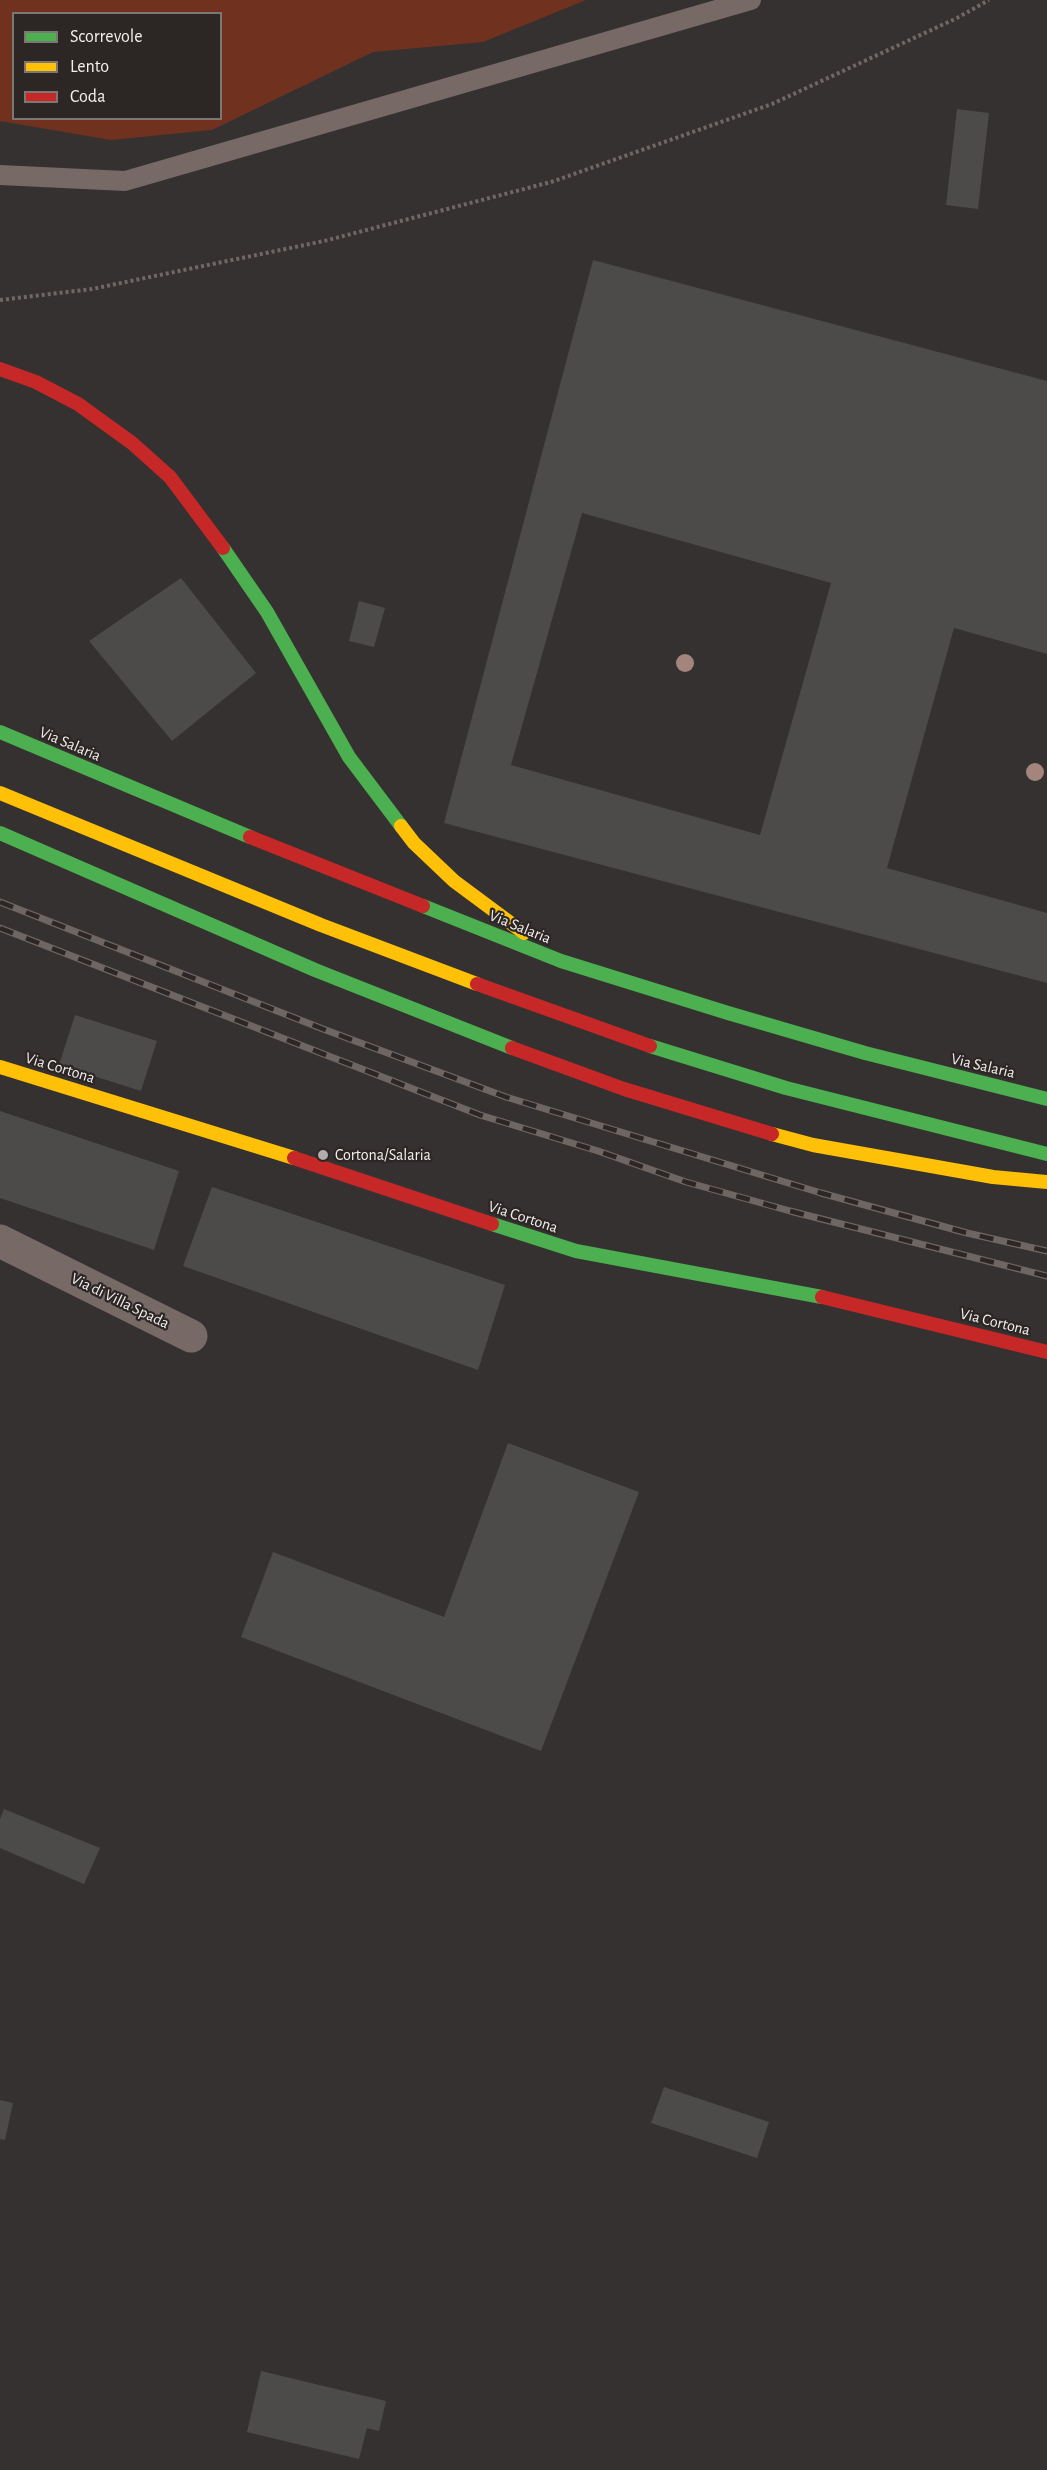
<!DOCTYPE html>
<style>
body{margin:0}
#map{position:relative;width:1047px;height:2470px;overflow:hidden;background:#353130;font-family:"Alegreya Sans",sans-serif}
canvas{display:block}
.legend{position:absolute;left:12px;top:12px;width:210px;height:108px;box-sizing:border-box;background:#2c2625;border:2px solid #7c7675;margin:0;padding:8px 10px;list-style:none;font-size:18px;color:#f3efee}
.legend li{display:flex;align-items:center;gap:12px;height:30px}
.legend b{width:30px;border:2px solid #7c7675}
</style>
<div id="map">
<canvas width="1047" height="2470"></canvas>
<ul class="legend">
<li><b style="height:8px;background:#4caf50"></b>Scorrevole</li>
<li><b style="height:8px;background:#ffc107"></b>Lento</li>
<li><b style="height:8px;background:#c62828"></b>Coda</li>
</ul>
</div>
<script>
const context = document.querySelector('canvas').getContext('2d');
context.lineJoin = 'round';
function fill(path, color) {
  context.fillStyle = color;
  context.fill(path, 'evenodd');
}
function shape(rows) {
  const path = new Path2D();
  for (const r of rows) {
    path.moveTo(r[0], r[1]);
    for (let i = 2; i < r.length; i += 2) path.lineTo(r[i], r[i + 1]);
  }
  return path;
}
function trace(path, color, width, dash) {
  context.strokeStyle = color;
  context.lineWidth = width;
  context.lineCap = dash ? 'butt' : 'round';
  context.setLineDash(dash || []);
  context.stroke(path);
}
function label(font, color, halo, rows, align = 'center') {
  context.font = font + ' "Alegreya Sans",sans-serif';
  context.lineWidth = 4.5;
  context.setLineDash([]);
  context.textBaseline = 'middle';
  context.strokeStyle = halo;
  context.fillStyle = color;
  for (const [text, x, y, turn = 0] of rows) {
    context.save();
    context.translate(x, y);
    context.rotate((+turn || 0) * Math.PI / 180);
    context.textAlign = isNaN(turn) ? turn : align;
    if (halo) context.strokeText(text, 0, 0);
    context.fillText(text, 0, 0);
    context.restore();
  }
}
fill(shape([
 [0,0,586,0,483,42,373,52,212,130,111,140,0,121],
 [14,14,220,14,220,118,14,118]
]), '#70321f');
fill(shape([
 [957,109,989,113,978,209,946,205],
 [593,260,1047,381,1047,654,954,628,887,868,1047,913,1047,983,444,823],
 [582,513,831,583,760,835,511,765],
 [181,578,256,673,172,741,89,641],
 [359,601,385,608,374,647,349,641],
 [75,1015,157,1041,141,1091,59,1065],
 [0,1111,179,1171,154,1250,0,1198],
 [212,1187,505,1285,478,1370,183,1266],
 [508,1443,639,1492,541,1751,241,1637,273,1552,444,1617],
 [4,1809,100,1848,84,1884,0,1848,0,1819],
 [664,2087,769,2122,757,2158,651,2123],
 [0,2100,13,2103,5,2140,0,2139],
 [261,2371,386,2401,379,2431,367,2428,359,2459,247,2432]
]), '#4d4a4a');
trace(shape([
 [0,300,92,289,324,241,551,182,772,104,957,18,989,0]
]), '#706866', 4, [3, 3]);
trace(shape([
 [0,175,125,181,751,0]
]), '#766966', 20);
trace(shape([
 [0,1241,191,1336]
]), '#766966', 33);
trace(shape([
 [223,548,267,612,349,757,401,826],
 [0,732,250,837],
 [0,833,315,970,512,1048],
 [423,906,561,961,728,1013,865,1053,1047,1099],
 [650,1046,786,1088,1047,1154],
 [492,1224,576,1251,822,1297]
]), '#4caf50', 14);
trace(shape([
 [0,793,321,925,477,984],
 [401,826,414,843,454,881,524,933],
 [0,1067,294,1158],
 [772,1134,813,1145,993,1177,1047,1182]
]), '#ffc107', 14);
trace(shape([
 [0,369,36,382,78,404,132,443,170,477,223,548],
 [250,837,423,906],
 [477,984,650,1046],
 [512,1048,624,1089,772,1134],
 [294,1158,492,1224],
 [822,1297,1047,1352]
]), '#c62828', 14);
const rail = shape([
 [0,902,323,1029,506,1097,821,1193,967,1233,1047,1251],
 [0,928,480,1115,598,1151,686,1182,790,1211,1047,1276]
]);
trace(rail, '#6d6663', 7);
trace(rail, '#2c2625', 4.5, [14]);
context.fillStyle = '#a3857c';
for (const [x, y] of [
 [685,663],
 [1035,772]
]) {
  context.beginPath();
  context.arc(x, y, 9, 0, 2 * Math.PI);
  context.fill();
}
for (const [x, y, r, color] of [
 [323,1155,6,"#b0acac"]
]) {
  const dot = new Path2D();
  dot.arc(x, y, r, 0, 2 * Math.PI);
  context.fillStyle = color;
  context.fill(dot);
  trace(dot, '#2c2625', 2);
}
label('16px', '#f3efee', '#2c2625', [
 ["Via Salaria",70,744,23],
 ["Via Salaria",520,927,22],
 ["Via Salaria",983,1066,13],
 ["Via Cortona",60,1068,17],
 ["Via Cortona",523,1217,18],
 ["Via di Villa Spada",120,1301,26],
 ["Via Cortona",995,1322,14]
]);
label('16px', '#f3efee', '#2c2625', [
 ["Cortona/Salaria",335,1155]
], 'left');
</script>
